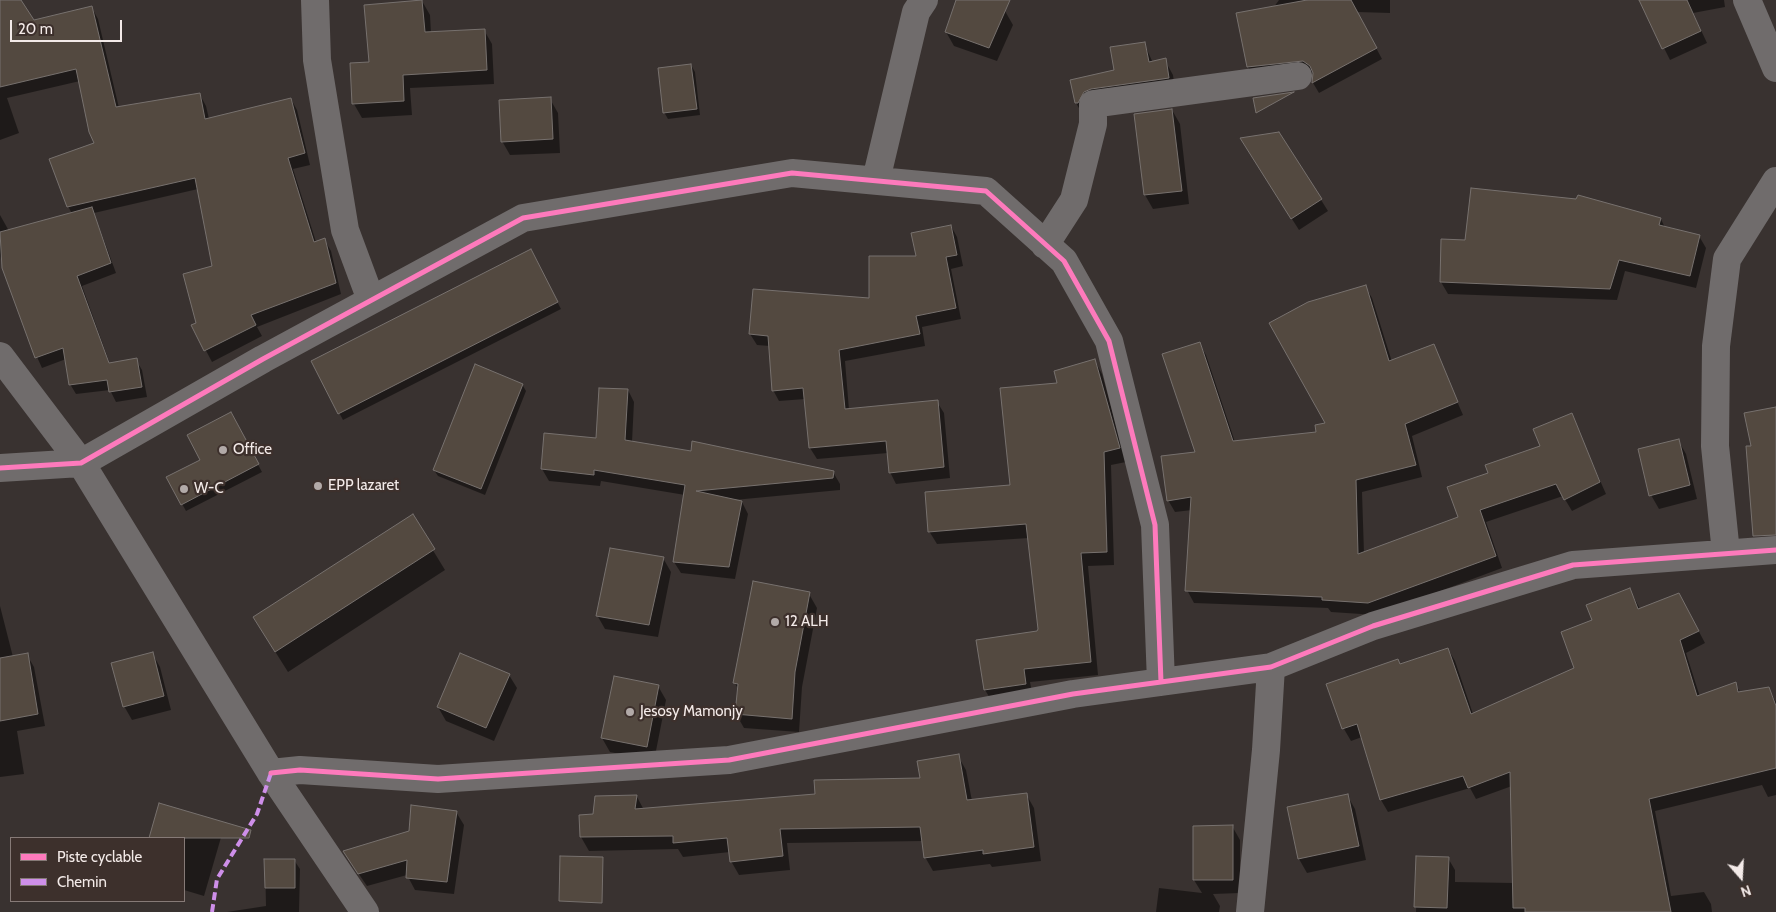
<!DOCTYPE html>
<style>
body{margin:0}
#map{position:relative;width:1776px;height:912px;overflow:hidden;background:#393230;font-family:Cabin,sans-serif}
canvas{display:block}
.legend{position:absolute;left:10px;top:837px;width:175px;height:65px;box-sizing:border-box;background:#3d302c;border:1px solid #867a77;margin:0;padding:6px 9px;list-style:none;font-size:15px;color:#f3eae8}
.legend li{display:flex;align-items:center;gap:10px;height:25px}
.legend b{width:25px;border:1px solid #867a77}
.north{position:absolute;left:1716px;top:852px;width:50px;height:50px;-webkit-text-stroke:4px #3d302c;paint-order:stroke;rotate:161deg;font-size:14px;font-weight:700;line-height:20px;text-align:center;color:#f3eae8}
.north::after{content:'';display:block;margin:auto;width:18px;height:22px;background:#f3eae8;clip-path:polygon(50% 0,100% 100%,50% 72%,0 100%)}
.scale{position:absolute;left:10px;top:20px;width:112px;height:22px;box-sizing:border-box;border:2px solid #f3eae8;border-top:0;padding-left:6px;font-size:15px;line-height:18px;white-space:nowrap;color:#f3eae8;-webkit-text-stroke:4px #3d302c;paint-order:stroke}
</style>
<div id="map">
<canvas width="1776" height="912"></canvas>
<ul class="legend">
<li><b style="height:6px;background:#fd7abc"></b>Piste cyclable</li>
<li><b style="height:6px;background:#ce8fe9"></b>Chemin</li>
</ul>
<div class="north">N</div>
<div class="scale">20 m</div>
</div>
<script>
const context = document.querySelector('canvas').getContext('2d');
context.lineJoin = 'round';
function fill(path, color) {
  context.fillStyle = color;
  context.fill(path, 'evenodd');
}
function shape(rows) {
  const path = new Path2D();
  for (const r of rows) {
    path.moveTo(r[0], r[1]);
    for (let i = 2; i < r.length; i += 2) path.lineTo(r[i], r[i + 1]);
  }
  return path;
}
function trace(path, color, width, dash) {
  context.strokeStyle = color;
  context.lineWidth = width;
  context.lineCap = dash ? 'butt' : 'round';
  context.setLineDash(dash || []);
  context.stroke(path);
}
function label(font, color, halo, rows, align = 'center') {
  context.font = font + ' Cabin,sans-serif';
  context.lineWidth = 4.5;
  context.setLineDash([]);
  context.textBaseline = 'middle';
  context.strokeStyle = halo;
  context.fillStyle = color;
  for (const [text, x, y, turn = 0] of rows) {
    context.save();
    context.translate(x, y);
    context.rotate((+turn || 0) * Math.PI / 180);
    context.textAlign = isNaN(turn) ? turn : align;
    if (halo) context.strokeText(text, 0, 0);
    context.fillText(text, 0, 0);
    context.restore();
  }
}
fill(shape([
 [0,0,20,0,34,21,92,8,98,19,119,108,200,95,206,106,209,119,291,99,297,110,310,165,293,169,316,242,324,239,331,251,341,294,257,327,262,336,212,362,193,326,197,324,213,267,198,189,94,213,116,273,82,286,110,364,136,360,142,370,147,397,116,402,110,390,76,394,70,384,66,359,42,368,37,357,3,268,0,255,0,215,9,231,72,214,68,206,96,144,80,81,7,98,19,133,0,140],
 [958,0,974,0,1005,11,1013,25,997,61,954,46,946,32],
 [1279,0,1390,0,1390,13,1357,12,1382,59,1319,93,1313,83,1314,75,1311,72,1254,78,1248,67,1244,48],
 [1640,0,1724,0,1725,7,1693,13,1707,43,1670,60],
 [422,1,430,15,431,33,484,30,492,44,494,84,410,88,412,115,362,118,354,104,370,63],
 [1144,43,1153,63,1165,70,1167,64,1173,75,1175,90,1083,115,1076,103,1072,81,1115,71],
 [1166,77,1166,79,1106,86],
 [691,65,695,72,700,115,668,119,664,112],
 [550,99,558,113,560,153,510,155,502,141],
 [1172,110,1180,124,1189,204,1153,209,1145,195,1135,115],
 [1279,133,1328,211,1299,230,1248,150],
 [1661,219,1665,228,1699,236,1706,248,1696,288,1625,271,1617,300,1448,294,1441,282,1466,241],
 [951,226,957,237,963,266,951,269,961,319,922,327,925,346,845,361,849,410,937,402,944,413,950,478,896,484,890,472,888,453,817,459,810,448,805,399,779,401,773,390,770,346,757,345,750,334,871,299],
 [534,257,561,309,343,420,312,362],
 [1365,286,1372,298,1392,362,1433,346,1463,415,1412,436,1422,477,1362,492,1364,553,1460,517,1489,473,1541,447,1571,415,1606,494,1572,511,1563,496,1486,522,1502,568,1376,615,1331,612,1328,608,1194,603,1187,590,1192,510,1175,512,1168,500,1196,453,1199,343,1206,355,1235,442,1318,433,1327,424],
 [1095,361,1102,374,1126,462,1111,465,1114,565,1088,566,1098,675,1030,682,1033,697,993,703,985,690,978,642,1038,632,1040,629,1029,538,937,544,929,531,1011,486,1058,384],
 [522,384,526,391,485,495,438,476,434,470],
 [628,390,634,402,632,442,833,472,840,484,840,490,734,500,742,502,748,514,735,579,681,573,674,562,685,495,601,481,600,486,549,481,542,469,546,435,597,440],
 [231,414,262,472,186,511,168,478,202,460],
 [1678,440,1686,454,1697,499,1659,509,1651,495],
 [412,516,445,570,288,672,254,618],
 [663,558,671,572,658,637,605,629,597,615],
 [1630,590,1640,609,1686,607,1705,643,1686,653,1700,697,1735,684,1741,693,1769,689,1776,702,1776,795,1768,797,1762,785,1655,811,1671,896,1704,892,1711,904,1712,912,1416,912,1418,857,1448,858,1455,870,1455,882,1514,883,1512,786,1476,799,1470,788,1388,812,1381,800,1362,737,1351,741,1344,729,1328,685,1400,666,1448,649,1455,661,1473,714,1576,669,1594,620],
 [809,594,817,608,802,687,799,732,744,728,736,714,738,689,735,683],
 [0,606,13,657,27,655,34,667,45,726,17,731,24,774,0,777],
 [152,653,160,667,171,710,132,720,124,706],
 [509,675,517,688,494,741,446,721,438,707],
 [658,686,666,700,654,761,610,752,602,738],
 [958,756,966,770,972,801,1026,794,1034,808,1041,861,992,867,990,864,933,871,925,857,923,841,787,843,790,870,739,875,731,861,730,852,683,857,678,849,589,851,581,837,594,815,637,797,644,810,816,795,921,779],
 [1347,795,1355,809,1366,860,1307,873,1299,859,1289,808],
 [160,805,222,834,204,896,184,890,184,838,150,838],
 [456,812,464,825,454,894,415,890,407,875,367,886,352,864,410,832],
 [1232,826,1240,840,1240,893,1213,894,1220,906,1219,912,1156,912,1159,888,1202,893,1194,880],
 [265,860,294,860,300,869,299,912,227,912,266,906]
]), '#0007');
const building = shape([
 [0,0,21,0,34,20,92,6,116,107,200,93,205,119,291,98,305,153,288,158,314,242,325,238,336,283,251,315,256,325,204,351,191,325,196,323,183,274,212,266,195,178,67,207,49,159,94,143,89,132,76,69,0,87,0,0],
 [422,0,425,32,485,29,487,70,403,75,404,101,352,104,350,63,369,62,364,5,422,0],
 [956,0,1010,0,989,48,945,32,956,0],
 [1307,0,1351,0,1377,48,1312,83,1313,73,1310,66,1303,61,1247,67,1236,13,1307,0],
 [1639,0,1687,0,1701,31,1662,49,1639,0],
 [1145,42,1149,62,1166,58,1169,78,1091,89,1084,92,1078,103,1075,103,1070,80,1114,70,1110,47,1145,42],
 [691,64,697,109,663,113,658,68,691,64],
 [1294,92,1256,113,1253,98,1294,92],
 [551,97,553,139,501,142,499,100,551,97],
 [1172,109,1182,191,1144,195,1134,114,1172,109],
 [1279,132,1322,199,1291,219,1240,138,1279,132],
 [1471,188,1576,199,1578,195,1661,218,1659,225,1700,235,1690,276,1619,260,1610,289,1440,282,1441,239,1465,240,1471,188],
 [92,207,111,263,77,276,109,363,137,358,142,387,109,392,107,380,69,385,63,348,35,358,2,268,0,232,92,207],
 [951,225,957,255,946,257,956,308,916,316,920,334,839,350,845,409,938,400,944,467,889,473,886,441,809,448,803,388,772,391,768,336,749,334,753,289,869,298,869,256,916,256,911,233,951,225],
 [531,249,558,302,338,414,311,361,531,249],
 [1366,285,1389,361,1434,344,1458,402,1405,424,1416,465,1356,480,1358,554,1458,517,1447,487,1488,473,1485,465,1540,446,1533,429,1572,413,1600,482,1564,500,1556,484,1480,510,1496,556,1368,603,1322,600,1322,597,1185,591,1191,497,1167,501,1161,456,1195,452,1162,354,1200,342,1233,441,1316,432,1315,425,1325,423,1269,323,1308,302,1366,285],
 [1095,359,1120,448,1104,452,1107,552,1081,553,1091,662,1024,669,1026,684,984,690,976,640,1037,631,1038,629,1026,524,928,532,925,492,1010,485,1000,388,1057,383,1054,371,1095,359],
 [475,364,523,384,481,489,433,470,475,364],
 [599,388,628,389,625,440,691,451,692,441,834,471,833,478,696,491,742,501,729,567,673,562,685,485,594,470,594,475,541,469,544,433,596,438,599,388],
 [1776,407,1776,535,1753,536,1746,446,1751,446,1744,413,1776,407],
 [231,412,259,464,181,505,166,477,200,460,187,435,231,412],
 [1679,439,1690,485,1649,496,1638,449,1679,439],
 [413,514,435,549,275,652,253,617,413,514],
 [610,548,664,557,649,625,596,616,610,548],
 [753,581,810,592,795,672,792,719,735,714,738,684,733,683,753,581],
 [1630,588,1638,609,1679,593,1699,631,1680,640,1697,696,1736,682,1738,692,1769,687,1776,706,1776,768,1649,799,1671,912,1525,912,1525,908,1513,908,1510,772,1468,788,1463,776,1380,800,1357,724,1342,729,1326,684,1398,659,1400,664,1448,648,1471,714,1574,668,1561,632,1592,620,1586,605,1630,588],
 [153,652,164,696,123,707,111,663,153,652],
 [28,653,38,714,0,721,0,658,28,653],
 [460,653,510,674,486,728,437,707,460,653],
 [614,676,659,685,647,747,601,738,614,676],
 [959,754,967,800,1027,793,1034,847,983,854,983,850,924,858,920,827,780,829,783,856,730,862,727,838,673,843,673,836,580,837,579,815,593,814,595,796,637,795,635,809,815,794,814,780,920,778,917,761,959,754],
 [1348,794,1359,846,1298,859,1287,807,1348,794],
 [159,803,251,830,249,838,149,838,159,803],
 [411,805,457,811,447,882,406,878,407,860,358,874,343,851,409,831,411,805],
 [1233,825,1233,880,1193,880,1193,826,1233,825],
 [560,856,603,857,602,903,559,901,560,856],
 [1416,856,1449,857,1447,908,1414,907,1416,856],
 [264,859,295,859,295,888,265,888,264,859]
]);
fill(building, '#534940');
trace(building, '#77716e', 1);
trace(shape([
 [315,0,317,60,345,230,371,300],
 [1747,0,1776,68],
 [876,180,916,12,924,0],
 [1045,245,1074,200,1093,124,1093,104,1298,76],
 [0,356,81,463,271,773,365,912],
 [0,468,81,463,263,359,523,218,792,173,986,191,1064,261,1109,341,1155,525,1161,682],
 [1726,553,1715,446,1716,346,1727,259,1776,181],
 [271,773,300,770,438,779,729,760,1073,694,1271,667,1373,626,1573,565,1776,550],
 [1250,912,1266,750,1271,667]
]), '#706c6c', 28);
trace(shape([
 [212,912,217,879,257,814,271,773]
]), '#ce8fe9', 4, [8, 4]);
trace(shape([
 [0,468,81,463,263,359,523,218,792,173,986,191,1064,261,1109,341,1155,525,1161,682],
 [271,773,300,770,438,779,729,760,1073,694,1271,667,1373,626,1573,565,1776,550]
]), '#fd7abc', 5);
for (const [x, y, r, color] of [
 [223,450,5,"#b2aaa8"],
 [318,486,5,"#b2aaa8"],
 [184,489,5,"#b2aaa8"],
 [775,622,5,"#b2aaa8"],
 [630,712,5,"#b2aaa8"]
]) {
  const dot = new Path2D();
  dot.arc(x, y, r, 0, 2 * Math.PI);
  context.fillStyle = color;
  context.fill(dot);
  trace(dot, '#3d302c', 2);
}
label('15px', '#f3eae8', '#3d302c', [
 ["Office",233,450],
 ["EPP lazaret",328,486],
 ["W-C",194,489],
 ["12 ALH",785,622],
 ["Jesosy Mamonjy",640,712]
], 'left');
</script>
